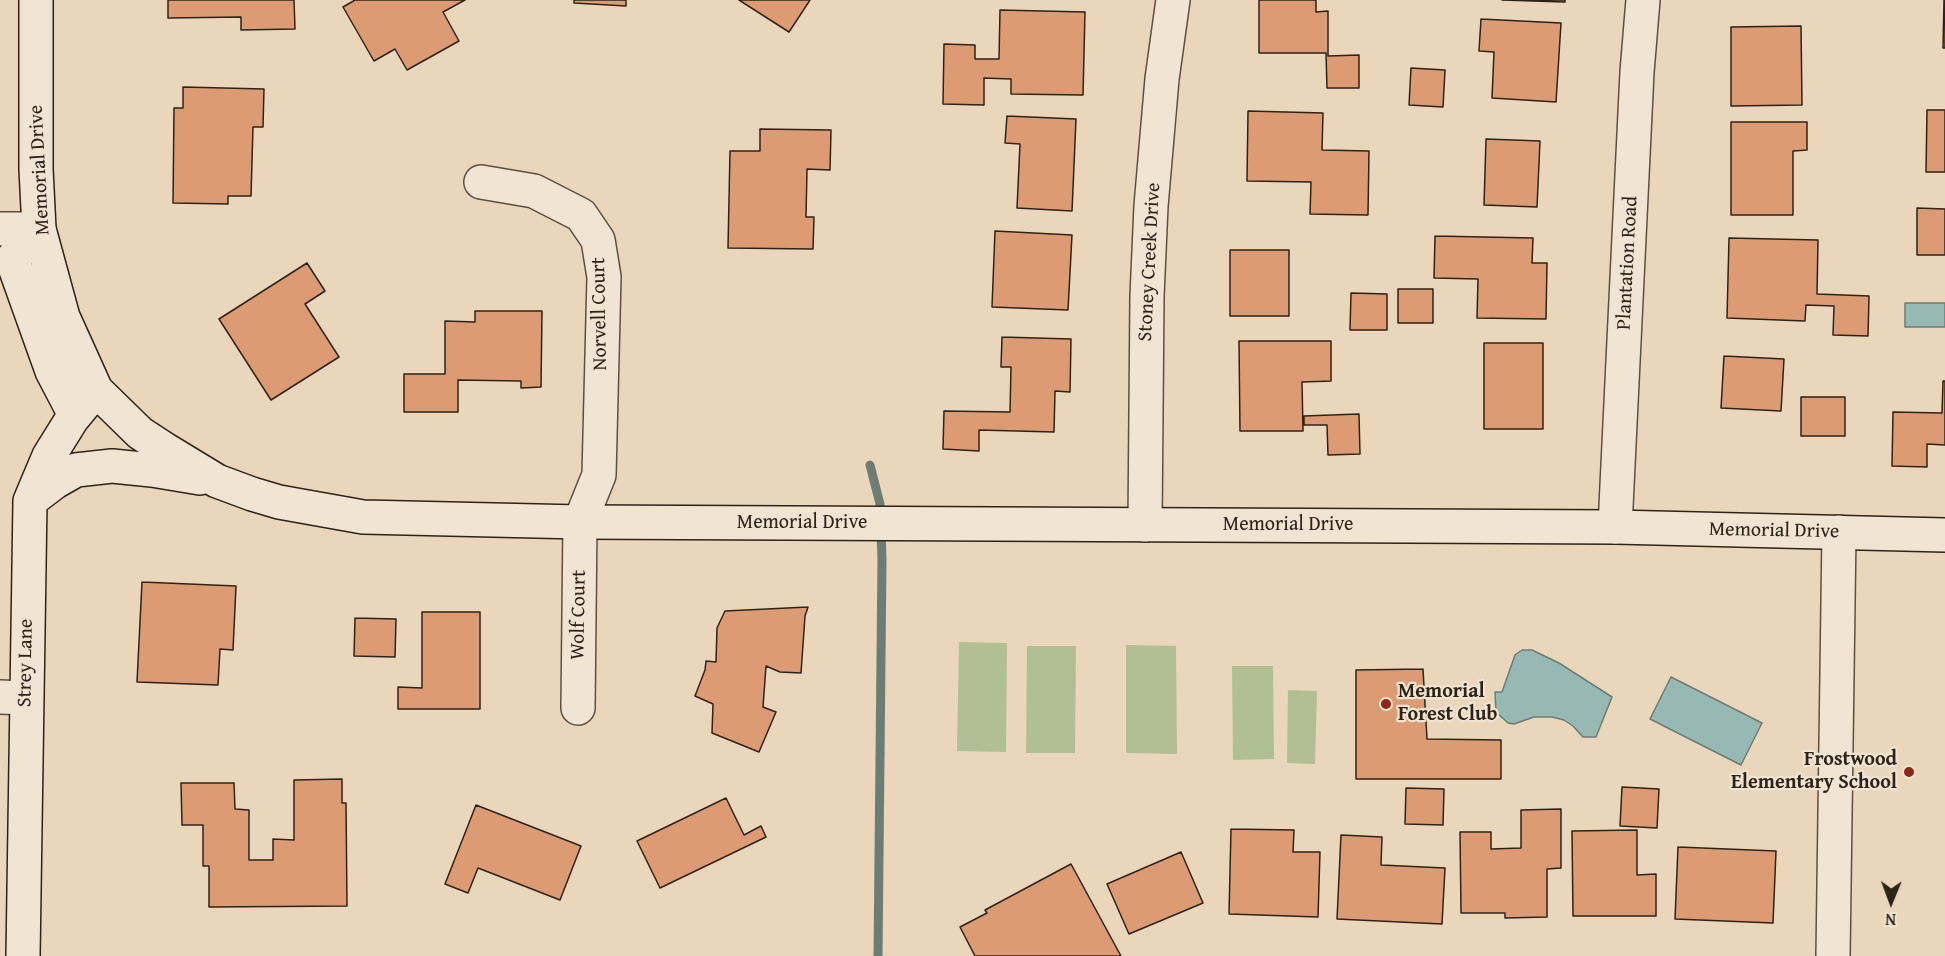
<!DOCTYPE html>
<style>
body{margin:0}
#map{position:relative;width:1945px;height:956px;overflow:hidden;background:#e9d6bb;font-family:"Gentium Book Plus",serif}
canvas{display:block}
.north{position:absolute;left:1861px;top:872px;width:60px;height:60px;-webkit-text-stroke:4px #f1e4d3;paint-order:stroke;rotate:181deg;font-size:16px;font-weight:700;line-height:24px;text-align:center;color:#2e2319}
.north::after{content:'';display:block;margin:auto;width:21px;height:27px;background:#2e2319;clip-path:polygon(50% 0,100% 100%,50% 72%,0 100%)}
</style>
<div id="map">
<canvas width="1945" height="956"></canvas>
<div class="north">N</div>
</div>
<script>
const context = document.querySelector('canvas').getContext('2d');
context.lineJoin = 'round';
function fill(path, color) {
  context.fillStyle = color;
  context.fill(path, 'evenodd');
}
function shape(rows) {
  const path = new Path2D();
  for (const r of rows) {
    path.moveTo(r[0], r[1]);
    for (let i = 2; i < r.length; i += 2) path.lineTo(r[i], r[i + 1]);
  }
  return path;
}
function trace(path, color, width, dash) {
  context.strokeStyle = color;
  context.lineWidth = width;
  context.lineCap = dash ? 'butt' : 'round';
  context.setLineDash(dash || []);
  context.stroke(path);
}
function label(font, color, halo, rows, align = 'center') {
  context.font = font + ' "Gentium Book Plus",serif';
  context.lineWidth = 4.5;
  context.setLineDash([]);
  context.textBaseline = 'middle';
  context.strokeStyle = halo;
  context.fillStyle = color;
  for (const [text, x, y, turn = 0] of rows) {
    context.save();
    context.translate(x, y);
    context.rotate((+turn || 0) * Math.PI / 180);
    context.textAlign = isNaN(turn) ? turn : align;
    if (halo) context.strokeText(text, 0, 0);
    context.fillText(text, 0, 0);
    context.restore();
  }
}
fill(shape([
 [959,642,1007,643,1006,752,957,751],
 [1126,645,1176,646,1177,754,1126,753],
 [1027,646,1076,646,1075,753,1026,753],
 [1232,666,1273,666,1274,759,1233,760],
 [1288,690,1317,691,1315,764,1287,763]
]), '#b1bf94');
const water = shape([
 [1905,303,1945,303,1945,327,1905,327,1905,303],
 [1522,650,1532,650,1559,663,1612,697,1596,737,1583,737,1573,726,1564,720,1552,717,1534,717,1514,724,1508,723,1496,712,1495,692,1502,692,1515,655,1522,650],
 [1671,677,1762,723,1741,765,1650,719,1671,677]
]);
fill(water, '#97b9b3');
trace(water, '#6d7d75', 1.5);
trace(shape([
 [870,465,880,504,882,559,878,956]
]), '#6d7d75', 9);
const building = shape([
 [168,0,294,0,295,29,241,30,241,17,168,18,168,0],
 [355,0,465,0,443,12,459,41,407,70,395,49,374,61,343,7,355,0],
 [574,0,626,0,626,6,574,3,574,0],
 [739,0,810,0,789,32,739,0],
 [1259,0,1316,0,1316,12,1328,11,1328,56,1359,55,1359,88,1327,88,1326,53,1259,53,1259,0],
 [1502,0,1565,0,1565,2,1502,0],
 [1944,0,1945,0,1945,48,1943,48,1944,0],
 [1000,10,1085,12,1083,95,1011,94,1011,79,984,78,984,105,943,104,944,44,975,45,975,59,999,59,1000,10],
 [1481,19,1561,23,1556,102,1492,98,1494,52,1479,51,1481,19],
 [1801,26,1802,105,1731,106,1731,27,1801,26],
 [1411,68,1445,70,1443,107,1409,105,1411,68],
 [183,87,264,89,263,127,253,127,251,196,228,196,228,204,173,203,174,108,183,108,183,87],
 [1927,110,1945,110,1945,172,1926,172,1927,110],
 [1248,111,1323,113,1322,150,1369,151,1368,215,1310,214,1311,182,1247,181,1248,111],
 [1007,116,1076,119,1072,211,1017,208,1020,144,1005,143,1007,116],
 [1731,122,1807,122,1807,150,1793,151,1793,215,1731,215,1731,122],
 [760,129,831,130,830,170,807,169,806,217,814,217,813,249,728,248,730,151,760,151,760,129],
 [1486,139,1540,141,1537,207,1484,205,1486,139],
 [1917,208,1945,209,1945,255,1917,255,1917,208],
 [995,231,1072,235,1068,310,992,307,995,231],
 [1435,236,1533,238,1532,263,1547,263,1546,319,1477,318,1478,279,1434,278,1435,236],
 [1729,238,1818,240,1817,294,1869,296,1868,336,1833,335,1834,306,1806,305,1805,321,1727,318,1729,238],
 [1230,250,1289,250,1289,316,1230,316,1230,250],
 [307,263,325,291,305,304,339,357,271,400,219,319,307,263],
 [1398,289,1433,289,1433,323,1398,323,1398,289],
 [1351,293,1387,294,1387,330,1350,330,1351,293],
 [475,311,542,311,541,387,521,388,521,381,458,380,458,412,404,412,404,374,445,374,445,321,475,322,475,311],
 [1002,337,1071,339,1070,392,1055,391,1054,432,979,430,979,451,943,449,944,411,1010,412,1011,367,1001,367,1002,337],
 [1239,341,1331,341,1331,381,1302,382,1303,431,1240,431,1239,341],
 [1484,343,1543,343,1543,429,1484,429,1484,343],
 [1724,356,1784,359,1781,411,1721,408,1724,356],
 [1943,381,1945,381,1945,445,1927,444,1927,467,1892,466,1893,412,1942,413,1943,381],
 [1801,397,1845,397,1845,436,1801,436,1801,397],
 [1359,414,1360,454,1328,455,1327,425,1304,425,1304,416,1359,414],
 [142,582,236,586,233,650,220,649,218,685,137,682,142,582],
 [808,607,805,616,801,673,780,672,766,666,763,707,776,712,759,752,712,733,713,704,695,696,705,670,706,661,716,662,717,628,725,611,808,607],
 [422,612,480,612,480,709,398,709,398,687,422,688,422,612],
 [355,618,396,619,395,657,354,656,355,618],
 [1423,669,1427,739,1501,740,1501,779,1356,779,1356,670,1423,669],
 [342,779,342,803,346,803,347,906,209,907,209,866,203,866,203,825,182,825,181,783,234,783,235,809,249,810,249,860,273,860,273,839,294,840,294,780,342,779],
 [1622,787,1659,789,1657,828,1620,826,1622,787],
 [1406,788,1444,789,1443,825,1405,824,1406,788],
 [726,798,744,835,761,826,766,837,660,888,637,841,726,798],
 [476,805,581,846,560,900,478,868,468,893,445,884,476,805],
 [1561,809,1561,868,1547,869,1547,917,1505,918,1505,913,1461,913,1460,832,1491,832,1491,849,1521,848,1521,810,1561,809],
 [1231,829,1294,830,1293,852,1320,852,1318,917,1229,914,1231,829],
 [1637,830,1637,875,1656,874,1656,916,1573,916,1572,831,1637,830],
 [1341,835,1382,837,1381,865,1445,868,1442,924,1337,919,1341,835],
 [1678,847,1776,851,1773,923,1675,919,1678,847],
 [1181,852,1203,903,1129,934,1107,884,1181,852],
 [1071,864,1121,956,975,956,960,927,987,913,985,910,1071,864]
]);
fill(building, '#dd9b74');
trace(building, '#2e2319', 1.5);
const street = shape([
 [481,182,534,191,581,215,598,240,604,277,599,475,580,522,578,708],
 [0,229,39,229],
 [1145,525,1147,296,1151,206,1162,79,1173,0],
 [1615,527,1637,72,1643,0],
 [0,697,25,698],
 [1833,956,1839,532]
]);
const secondary = shape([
 [36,0,36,169,39,229,63,317,96,390,140,433,166,450,217,481,252,494,279,502,363,517,580,522,1615,527,1945,535],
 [39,229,12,259,52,371,75,415],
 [30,501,55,482,76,470,112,466,152,470,200,478],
 [23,956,30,501,49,456,72,419,96,390]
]);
trace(street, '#5d5042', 36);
trace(secondary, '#2e2319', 36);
trace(street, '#f1e4d3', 33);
trace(secondary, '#f1e4d3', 33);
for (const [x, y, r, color] of [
 [1386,704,6,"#8f2418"],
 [1909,772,6,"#8f2418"]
]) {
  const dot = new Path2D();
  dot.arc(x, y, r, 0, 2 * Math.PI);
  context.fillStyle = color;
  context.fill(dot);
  trace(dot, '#f1e4d3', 2);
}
label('20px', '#2e2319', '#f1e4d3', [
 ["Memorial Drive",40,170,-93],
 ["Stoney Creek Drive",1150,262,-87],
 ["Plantation Road",1628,263,-87],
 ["Norvell Court",600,314,-91],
 ["Memorial Drive",802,523],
 ["Memorial Drive",1288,525],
 ["Memorial Drive",1774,531,1],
 ["Wolf Court",579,615,-89],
 ["Strey Lane",26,663,-89]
]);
label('bold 20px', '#2e2319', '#f1e4d3', [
 ["Memorial",1398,692],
 ["Forest Club",1398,715],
 ["Frostwood",1897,760,"right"],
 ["Elementary School",1897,783,"right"]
], 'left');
</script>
